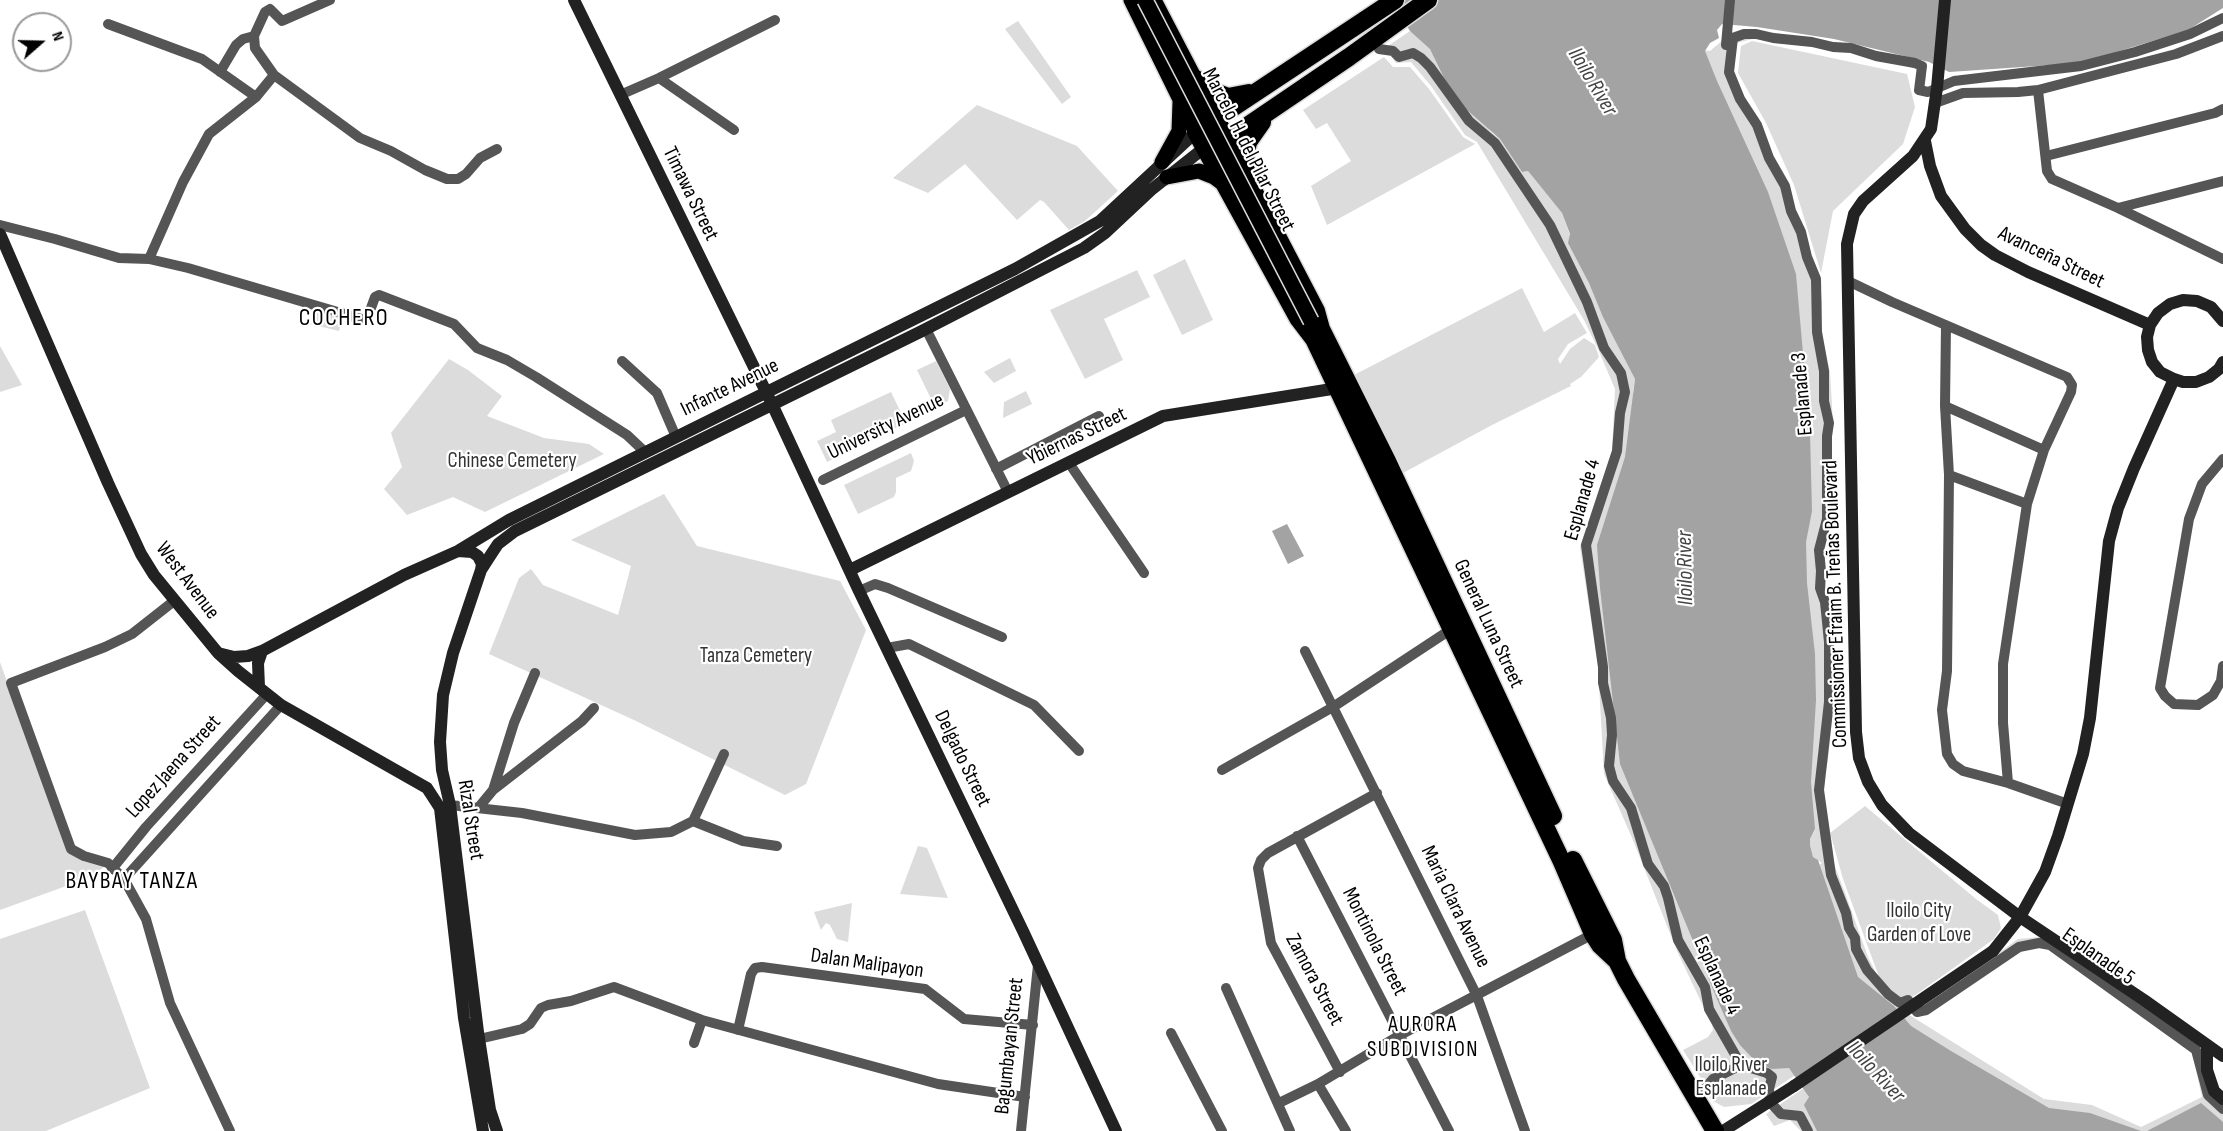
<!DOCTYPE html>
<meta charset="utf-8">
<style>
body{margin:0}
#map{position:relative;width:2223px;height:1131px;overflow:hidden;background:#fff;font-family:"Sofia Sans Condensed",sans-serif}
canvas{display:block}
.north{position:absolute;left:12px;top:12px;width:60px;height:60px;box-sizing:border-box;background:#fff;border:2px solid #999;border-radius:50%;rotate:70deg;font-size:16px;font-weight:700;line-height:24px;text-align:center;color:#000}
.north::after{content:'';display:block;margin:auto;width:21px;height:27px;background:#000;clip-path:polygon(50% 0,100% 100%,50% 72%,0 100%)}
</style>
<div id="map">
<canvas width="2223" height="1131"></canvas>
<div class="north">N</div>
</div>
<script>
const context = document.querySelector('canvas').getContext('2d');
context.lineJoin = 'round';
function fill(path, color) {
  context.fillStyle = color;
  context.fill(path, 'evenodd');
}
function shape(rows) {
  const path = new Path2D();
  for (const r of rows) {
    path.moveTo(r[0], r[1]);
    for (let i = 2; i < r.length; i += 2) path.lineTo(r[i], r[i + 1]);
  }
  return path;
}
function trace(path, color, width, dash) {
  context.strokeStyle = color;
  context.lineWidth = width;
  context.lineCap = dash ? 'butt' : 'round';
  context.setLineDash(dash || []);
  context.stroke(path);
}
function label(font, color, halo, rows, align = 'center') {
  context.font = font + ' "Sofia Sans Condensed",sans-serif';
  context.lineWidth = 4.5;
  context.setLineDash([]);
  context.textBaseline = 'middle';
  context.strokeStyle = halo;
  context.fillStyle = color;
  for (const [text, x, y, turn = 0] of rows) {
    context.save();
    context.translate(x, y);
    context.rotate((+turn || 0) * Math.PI / 180);
    context.textAlign = isNaN(turn) ? turn : align;
    if (halo) context.strokeText(text, 0, 0);
    context.fillText(text, 0, 0);
    context.restore();
  }
}
fill(shape([
 [1018,21,1071,97,1062,104,1005,29],
 [1419,29,1491,132,1500,139,1522,172,1528,171,1562,213,1577,255,1635,379,1633,391,1719,1002,1731,1031,1789,1068,1794,1074,1794,1076,1751,1104,1724,1107,1711,1100,1705,1092,1704,1083,1683,1050,1708,1037,1713,1030,1712,1025,1677,951,1633,840,1604,774,1598,667,1580,547,1612,452,1615,389,1598,349,1584,320,1477,142,1465,135,1431,86,1411,62,1396,63,1385,48,1410,31,1412,32],
 [1756,29,1927,63,1924,95,1917,70,1905,65,1851,52,1756,38,1737,43,1733,71,1795,209,1819,278,1822,301,1821,331,1830,372,1833,423,1824,551,1826,587,1834,651,1833,709,1828,760,1823,786,1830,833,1865,806,1976,899,1998,915,2001,928,1994,939,1917,994,1895,1006,2044,1099,2092,1105,2141,1127,2202,1097,2192,1053,2049,948,2033,947,2016,954,1926,1016,1921,1009,2018,939,2041,937,2195,1047,2223,1106,2223,1131,2035,1131,1869,1012,1816,867,1822,863,1813,857,1810,845,1810,839,1815,830,1809,827,1799,395,1808,380,1789,368,1694,49,1710,51,1724,39,1723,33],
 [1831,836,1843,879,1882,985,1868,957,1845,893,1834,864],
 [1752,41,1907,74,1915,107,1903,144,1833,211,1821,273,1794,185,1766,123,1738,73,1741,46],
 [1384,57,1393,67,1410,67,1429,89,1463,137,1475,144,1327,225,1311,186,1351,161,1327,123,1316,129,1303,110],
 [977,105,1077,146,1118,191,1085,221,1069,230,1044,202,1040,200,1017,220,965,164,928,193,893,178],
 [1185,259,1213,320,1182,335,1153,275],
 [1137,270,1150,297,1104,319,1123,360,1085,379,1050,310],
 [1522,288,1544,332,1575,313,1587,333,1568,344,1558,359,1560,364,1570,349,1584,338,1595,345,1599,357,1581,377,1570,384,1571,386,1492,425,1403,473,1354,375],
 [315,308,343,316,339,331,310,324],
 [0,346,22,385,0,392],
 [1010,358,1016,371,994,383,984,372],
 [449,359,468,370,502,396,487,416,544,438,589,444,604,454,485,512,453,497,407,515,384,489,402,467,391,433],
 [936,361,950,389,948,401,935,407,917,370],
 [1026,391,1032,404,1003,418,1004,402],
 [891,392,906,423,827,462,817,441,836,432,831,420],
 [911,453,914,461,911,471,896,478,896,492,894,497,858,514,844,485],
 [664,494,697,546,840,581,866,630,806,784,785,795,634,720,489,654,519,578,531,569,543,585,618,615,631,566,571,540],
 [0,662,69,853,105,866,91,877,0,910],
 [918,846,927,848,948,898,900,894],
 [852,903,848,942,837,939,830,925,826,923,821,930,814,912],
 [85,910,150,1088,46,1131,0,1131,0,939],
 [1804,1088,1809,1097,1807,1101,1823,1131,1801,1131,1790,1120,1774,1126,1766,1114]
]), '#dcdcdc');
fill(shape([
 [1390,0,2223,0,2223,8,2188,30,2081,63,1949,72,1929,62,1834,39,1757,27,1722,24,1717,30,1719,38,1710,43,1705,51,1717,81,1768,192,1796,274,1810,433,1812,511,1806,542,1807,583,1815,654,1816,700,1811,782,1815,829,1810,839,1810,845,1813,857,1818,860,1858,977,1894,1006,1911,1026,1951,1051,2049,1108,2090,1113,2141,1131,1817,1131,1804,1105,1809,1097,1789,1068,1772,1069,1758,1064,1740,1045,1731,1031,1717,999,1620,764,1600,588,1597,545,1625,457,1635,379,1603,317,1589,283,1568,243,1570,234,1562,213,1528,171,1522,172,1500,139,1458,102,1448,86,1430,49,1410,31],
 [1287,524,1304,556,1288,564,1272,531],
 [2201,1103,2223,1122,2223,1131,2147,1131]
]), '#a3a3a3');
const primary = shape([
 [1131,0,1196,132],
 [1154,0,1216,119],
 [1162,162,1179,131,1180,102],
 [1167,177,1199,171,1214,177,1226,186]
]);
const highway = shape([
 [1395,0,1196,132,1298,318,1314,339,1562,862,1593,934,1600,945,1617,961],
 [1196,79,1212,91,1228,97,1249,93],
 [1216,119,1316,311,1321,329,1387,461,1553,816],
 [1218,146,1349,57,1428,0],
 [1246,173,1245,159,1248,142,1262,122],
 [1573,860,1613,940,1617,961,1626,979,1715,1131]
]);
trace(primary, '#dbdbdb', 18);
trace(highway, '#dbdbdb', 21);
trace(shape([
 [330,0,282,21,270,9,265,12,254,36,255,48,274,75,360,138,391,151,425,170,447,179,458,179,466,174,480,158,497,149],
 [2223,18,2190,34,2135,52,2081,66,1954,81,1928,92,1919,90,1922,66,1915,63,1876,56,1851,48,1833,47,1812,42,1773,38,1756,34,1744,34,1733,38,1729,72,1740,99,1757,125,1769,158,1785,186,1791,211,1801,232,1807,257,1816,279,1817,332,1824,371,1824,401,1829,423,1827,436,1827,519,1819,550,1821,571,1820,588,1825,602,1829,642,1829,702,1819,790,1831,875,1846,913,1849,928,1855,938,1856,949,1867,970,1888,994,1900,1003,1908,1000,1917,1012,1926,1010,2019,947,2039,943,2050,945,2196,1050,2208,1095,2223,1109],
 [108,24,202,59,256,97],
 [1726,45,1730,0],
 [1379,49,1393,51,1399,57,1413,53,1421,58,1430,67,1469,121,1495,143,1550,225,1587,302,1604,348,1621,373,1625,392,1620,413,1617,451,1586,545,1603,667,1603,683,1611,718,1612,735,1609,766,1613,781,1631,808,1648,864,1664,886,1668,898,1678,940,1705,987,1709,1009,1741,1065],
 [220,72,236,45,243,39,254,36],
 [659,78,734,130],
 [2038,90,2047,171,2052,179,2118,208,2223,259],
 [620,95,659,78,775,20],
 [1935,103,1963,93,2018,92,2038,90,2176,54,2223,36],
 [2046,156,2215,113,2223,109],
 [2118,208,2223,181],
 [0,225,55,239,119,258,149,259,188,268,365,320,367,319,375,297,379,295,454,324,477,348,507,360,536,377,627,435,645,452],
 [149,259,183,182,209,134,256,97,274,75],
 [1848,281,1892,302,2067,377,2072,385,2071,392,2044,450,2027,504,2003,664,2003,723,2008,783],
 [1946,325,1945,406,1949,475,1947,671,1942,710,1947,754,1953,764,1963,771,2008,783,2068,804],
 [926,329,1008,492],
 [622,361,657,393,676,437],
 [1945,406,2044,450],
 [2223,459,2202,484,2189,519,2160,688,2165,696,2174,704,2198,705,2213,695,2221,681,2223,666],
 [1069,463,1144,573],
 [996,469,1099,416],
 [1949,475,2027,504],
 [823,480,966,410],
 [859,591,875,584,888,588,1002,637],
 [174,601,132,634,105,647,11,683,71,849,84,856,108,863,124,879,146,919,170,1003,230,1131],
 [887,648,909,644,1034,705,1079,751],
 [1305,651,1477,996,1525,1131],
 [1222,770,1333,707,1450,630],
 [493,790,514,723,535,673],
 [450,805,522,813,635,835,671,832,693,821,724,754],
 [479,807,493,790,582,721,594,708],
 [693,821,743,841,777,846],
 [1297,836,1449,1131],
 [112,869,146,827,267,694],
 [124,879,281,705],
 [1226,988,1290,1131],
 [738,1030,751,974,755,968,762,967,925,989,964,1019,1033,1025],
 [1171,1033,1222,1131],
 [479,1039,522,1029,530,1024,541,1008,548,1005,571,1001,614,987,702,1020,938,1084,1025,1097],
 [694,1043,702,1020],
 [1340,1072,1271,943,1258,868,1261,860,1268,853,1377,793],
 [1318,1084,1346,1131],
 [1702,1092,1713,1079,1741,1065,1767,1073,1772,1077,1769,1089,1770,1102,1781,1114,1800,1116,1808,1131],
 [1279,1103,1318,1084,1400,1035,1593,934],
 [1021,1131,1038,965]
]), '#555', 10);
trace(shape([
 [574,0,772,404,859,591,1023,931,1116,1131],
 [1945,0,1937,88,1931,129,1913,156,1863,201,1854,214,1847,244,1856,732,1859,758,1868,782,1882,805,1909,833,2020,917,2144,1000,2223,1056],
 [1925,141,1930,166,1941,196,1965,229,1981,245,1995,255,2028,272,2150,325],
 [0,234,108,483,141,554,154,575,218,653,238,671,281,705,427,788,440,808,464,1018,483,1131],
 [2223,321,2211,307,2197,301,2183,300,2170,304,2158,313,2150,325,2147,337,2148,350,2152,362,2160,372,2174,379,2183,382,2196,382,2209,377,2219,369,2223,362],
 [458,551,472,552,478,556,482,564,481,570],
 [850,570,1163,416,1338,388],
 [218,653,234,657,248,656,262,651,404,575,458,551,509,520,1015,269,1100,221,1196,132],
 [259,687,258,663,262,651],
 [1993,951,2020,917,2045,872,2058,836,2083,754,2090,718,2109,541,2118,508,2134,468,2174,379],
 [2207,1046,2207,1070,2214,1091,2223,1099],
 [497,1131,490,1110,478,1032,450,805,442,770,440,742,443,695,453,653,481,570,492,553,498,544,515,531,920,332,1084,248,1105,233,1151,190,1199,152,1207,152],
 [1723,1131,1794,1086]
]), '#222', 12);
trace(primary, '#000', 15);
trace(highway, '#000', 18);
const primaryBridge = shape([
 [1145,0,1311,321]
]);
trace(primaryBridge, '#dbdbdb', 18, []);
trace(shape([
 [1794,1086,1993,951]
]), '#222', 12);
trace(primaryBridge, '#000', 15);
label('21px', '#000', '#fff', [
 ["Marcelo H. del Pilar Street",1248,150,63],
 ["Timawa Street",690,194,64],
 ["Avanceña Street",2051,258,26],
 ["Infante Avenue",730,388,-26],
 ["Esplanade 3",1803,394,-95],
 ["University Avenue",886,427,-26],
 ["Ybiernas Street",1077,437,-26],
 ["Esplanade 4",1583,500,-74],
 ["West Avenue",187,581,53],
 ["Commissioner Efraim B. Treñas Boulevard",1836,604,-92],
 ["General Luna Street",1488,624,65],
 ["Delgado Street",962,759,64],
 ["Lopez Jaena Street",174,767,-48],
 ["Rizal Street",470,820,81],
 ["Maria Clara Avenue",1455,907,64],
 ["Montinola Street",1374,942,63],
 ["Esplanade 5",2098,957,35],
 ["Dalan Malipayon",867,964,8],
 ["Esplanade 4",1716,976,65],
 ["Zamora Street",1314,980,62],
 ["Bagumbayan Street",1010,1046,-84]
]);
label('21px', '#333', '#fff', [
 ["Chinese Cemetery",512,462],
 ["Tanza Cemetery",756,657],
 ["Iloilo City",1919,912],
 ["Garden of Love",1919,936],
 ["Iloilo River",1731,1066],
 ["Esplanade",1731,1090]
]);
label('italic 22px', '#444', '#fff', [
 ["Iloilo River",1592,82,59],
 ["Iloilo River",1686,568,-91],
 ["Iloilo River",1875,1072,47]
]);
context.letterSpacing = '1.5px';
label('22px', '#000', '#fff', [
 ["AURORA",1423,1025],
 ["SUBDIVISION",1423,1050]
]);
context.letterSpacing = '0px';
context.letterSpacing = '1.5px';
label('24px', '#000', '#fff', [
 ["COCHERO",344,319],
 ["BAYBAY TANZA",132,882]
]);
context.letterSpacing = '0px';
</script>
